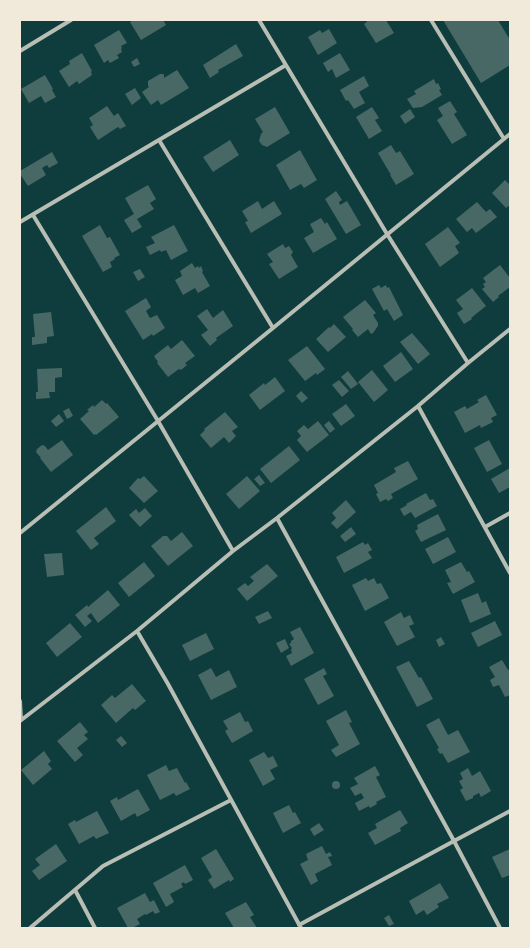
<!DOCTYPE html>
<style>
body{margin:0}
#map{position:relative;width:530px;height:948px;overflow:hidden;background:#0f3d3e;font-family:"DM Sans",sans-serif}
canvas{display:block}
.frame{position:absolute;inset:0;border:21px solid #f1e9da;pointer-events:none}
</style>
<div id="map">
<canvas width="530" height="948"></canvas>
<div class="frame"></div>
</div>
<script>
const context = document.querySelector('canvas').getContext('2d');
context.lineJoin = 'round';
function fill(path, color) {
  context.fillStyle = color;
  context.fill(path, 'evenodd');
}
function shape(rows) {
  const path = new Path2D();
  for (const r of rows) {
    if (r.length === 3) {
      path.moveTo(r[0] + r[2], r[1]);
      path.arc(r[0], r[1], r[2], 0, 2 * Math.PI);
      continue;
    }
    path.moveTo(r[0], r[1]);
    for (let i = 2; i < r.length; i += 2) path.lineTo(r[i], r[i + 1]);
  }
  return path;
}
function trace(path, color, width, dash) {
  context.strokeStyle = color;
  context.lineWidth = width;
  context.lineCap = dash ? 'butt' : 'round';
  context.setLineDash(dash || []);
  context.stroke(path);
}
fill(shape([
 [134,20,163,20,166,25,141,40,130,22],
 [366,20,386,20,394,33,376,43,364,24,367,22],
 [443,20,498,20,510,40,510,65,481,83],
 [329,29,337,43,318,55,308,37,320,30,322,33],
 [119,30,127,43,121,46,122,48,121,49,122,52,117,55,119,58,110,63,108,60,104,63,94,45],
 [236,44,243,56,218,70,219,72,210,78,203,65],
 [82,53,92,71,91,72,92,75,79,84,77,81,69,87,59,71,70,64,69,61],
 [340,53,350,70,336,78,332,69,328,72,323,63],
 [137,58,140,64,134,67,131,62],
 [177,70,189,88,161,105,158,100,151,105,142,92,149,87,148,86,148,81,160,74,163,74,164,75,164,78],
 [45,75,53,89,52,90,56,97,45,103,41,96,29,103,21,89],
 [364,76,369,86,359,92,365,103,354,109,348,100,346,101,340,90],
 [434,79,436,84,438,83,441,89,439,90,442,95,422,107,413,108,407,99,416,94,414,91],
 [135,88,141,98,132,105,125,94],
 [450,101,457,112,454,114,467,135,452,144,437,120,443,116,438,108],
 [107,106,114,116,118,113,126,126,120,129,118,127,98,140,90,127,93,125,89,118],
 [275,107,290,133,267,147,262,145,259,141,261,134,263,132,255,119],
 [372,107,379,118,375,120,382,131,369,139,356,117],
 [410,109,415,117,405,124,400,116],
 [230,140,239,155,213,172,203,157],
 [391,145,396,153,400,151,414,174,396,185,390,175,391,175,378,153],
 [300,150,317,180,304,188,301,184,290,190,276,165],
 [52,152,58,163,49,168,47,165,42,168,46,175,28,186,20,174,20,171],
 [505,180,510,185,510,205,506,208,492,193],
 [148,185,156,199,150,203,154,209,137,219,142,227,132,233,124,220,134,214,125,198],
 [336,191,342,200,339,202,340,205,347,201,361,225,346,234,325,199],
 [258,201,262,209,274,201,282,214,251,233,245,222,248,221,242,211],
 [477,202,486,212,490,209,497,217,476,233,472,228,467,232,456,219],
 [321,218,325,224,327,222,337,239,313,253,304,238,314,232,310,224],
 [100,225,107,238,110,237,120,255,114,258,115,259,110,262,112,267,103,272,82,236],
 [174,225,188,251,171,260,166,250,161,252,160,250,150,255,146,247,155,243,151,237],
 [448,227,460,243,455,246,459,253,440,267,425,244],
 [283,244,285,248,289,246,293,252,291,255,298,267,279,279,269,264,273,262,267,254],
 [192,263,195,268,198,266,199,268,201,266,203,271,202,272,210,286,198,293,195,288,183,295,175,280,182,276,180,271],
 [500,265,510,278,510,287,498,296,499,297,493,302,482,289,485,287,483,284,486,282,483,278],
 [140,269,145,277,138,281,133,272],
 [379,285,381,288,386,285,387,288,389,287,403,315,394,321,387,309,384,311,372,289],
 [472,288,486,306,471,318,472,319,464,324,457,313,463,309,456,300],
 [146,298,151,307,146,311,150,318,157,315,165,328,153,336,152,334,143,340,125,311],
 [365,300,376,313,373,315,378,323,378,326,373,333,371,334,368,329,358,337,352,330,353,329,343,317],
 [207,309,213,318,223,310,233,326,216,338,217,340,210,346,201,335,208,330,197,316],
 [51,312,54,336,47,337,47,343,32,345,32,337,35,337,33,314],
 [334,324,346,337,328,352,316,339,329,327,330,328],
 [412,333,430,354,418,364,400,342],
 [182,340,195,356,185,363,187,365,181,370,179,369,168,377,157,363,158,362,154,356,168,345,171,349],
 [307,346,325,369,317,375,316,373,305,381,288,360],
 [401,352,413,369,395,382,383,366],
 [62,368,62,377,55,378,55,392,49,392,50,398,36,399,36,392,38,392,37,369],
 [372,370,388,390,374,402,358,382],
 [348,371,358,384,351,389,341,377],
 [275,377,285,391,260,410,249,395,264,383,265,385],
 [339,380,349,391,342,397,332,385],
 [301,391,308,398,302,403,296,396],
 [486,395,497,415,491,418,493,422,481,428,480,425,465,433,454,412,465,406,467,409,479,402,477,400],
 [102,400,106,404,107,403,119,417,96,435,95,434,94,435,80,419,89,411,87,410,93,405,94,407],
 [346,404,355,416,341,426,332,414],
 [69,408,73,416,67,419,63,411],
 [225,412,238,427,232,431,236,436,229,443,224,437,211,448,200,435,205,430,204,429],
 [59,414,64,421,56,427,51,421],
 [318,421,329,435,307,452,297,440,301,436,297,431,304,425,308,429],
 [329,421,335,429,330,433,324,425],
 [62,440,73,455,51,472,40,458,41,458,36,452,37,449,42,445,45,446,48,450],
 [489,440,502,464,487,472,474,448],
 [289,446,300,460,271,483,260,469],
 [408,461,418,479,391,494,393,498,388,501,386,499,380,502,376,494,378,493,374,485,396,472,394,468],
 [510,468,510,487,499,493,491,479],
 [259,475,265,483,260,486,254,479],
 [144,476,158,491,144,503,129,488,138,478,140,479],
 [247,476,260,491,239,509,226,494],
 [426,493,430,500,433,499,437,506,415,518,411,512,404,516,400,509,407,505,406,504],
 [346,500,356,512,337,529,331,523,336,518,332,513],
 [106,507,116,521,94,538,99,544,91,550,76,531],
 [145,508,152,516,140,527,129,515,136,509,139,513],
 [438,514,446,530,421,542,415,531,418,529,417,525],
 [351,527,356,534,345,542,340,536],
 [182,532,193,546,168,566,151,546,163,536,167,536,171,541],
 [448,537,456,552,433,564,425,549],
 [363,542,365,545,368,543,372,550,368,552,372,558,344,573,336,557],
 [62,553,64,575,47,577,44,554],
 [144,562,155,576,129,597,118,583],
 [461,562,467,572,469,571,475,582,453,594,447,583,451,582,445,570],
 [267,564,278,576,247,601,237,589,245,583,248,586,254,581,250,577],
 [366,578,368,581,374,578,377,584,381,583,389,598,365,611,352,585],
 [108,590,120,605,98,623,91,613,87,616,92,621,85,627,75,615,87,605,88,607],
 [478,593,482,603,486,601,491,614,470,623,461,600],
 [268,611,272,618,259,624,255,617],
 [401,612,404,618,410,615,414,624,409,626,415,637,397,646,384,622],
 [495,621,502,635,478,647,471,633],
 [70,623,82,637,57,657,46,643],
 [300,627,314,653,291,666,286,656,292,653,291,650,292,648,289,644,291,643,291,641,294,639,290,632],
 [206,633,214,649,190,661,182,645],
 [441,637,445,644,439,647,436,640],
 [285,639,289,648,281,653,276,643],
 [502,660,508,670,510,669,510,695,505,697,499,685,493,687,490,680,495,677,489,667],
 [409,661,419,678,421,677,433,699,417,707,396,667],
 [211,668,216,677,229,670,237,687,211,700,198,675],
 [324,668,327,674,323,676,334,696,318,705,304,679],
 [132,684,146,701,135,710,133,708,116,723,101,705,112,695,115,698],
 [346,710,352,722,349,723,360,744,336,757,331,750,339,745,326,721],
 [240,712,245,722,248,721,253,731,232,743,225,731,228,729,223,721],
 [439,718,448,735,458,730,470,752,448,763,442,753,440,754,437,749,439,748,426,725],
 [80,722,88,732,84,735,88,739,77,748,83,755,75,762,57,741],
 [121,736,127,743,122,747,116,740],
 [44,751,51,761,48,764,52,769,33,785,21,770],
 [264,752,268,758,273,756,278,766,270,770,275,779,263,786,249,760],
 [166,765,169,771,177,768,185,783,186,782,190,789,176,796,174,793,160,800,147,775],
 [375,766,380,775,376,777,386,797,376,802,377,804,370,808,369,806,359,811,355,803,364,798,361,793,355,796,350,788,358,784,354,778],
 [468,768,472,776,480,771,491,791,481,797,479,793,473,796,473,798,466,801,460,790,463,788,459,781,463,779,460,773],
 [336,785,4],
 [138,789,150,810,137,817,135,813,121,821,110,801,117,797,118,800],
 [289,805,293,813,295,812,301,823,283,833,273,813],
 [400,810,408,823,400,828,401,831,375,845,368,833,377,828,375,824],
 [97,811,109,833,96,839,94,836,79,844,68,824,75,820,76,822],
 [319,823,324,830,314,836,310,829],
 [56,844,67,861,39,880,32,871,40,865,35,859],
 [322,846,326,854,330,852,332,856,328,857,332,865,315,874,318,881,311,885,300,864,308,860,306,854],
 [216,849,234,879,230,882,229,880,214,889,208,880,212,877,201,858],
 [510,849,510,875,502,878,492,857],
 [185,865,193,880,185,884,184,882,181,884,183,887,170,894,174,902,166,907,153,883],
 [440,883,449,898,437,904,439,907,427,915,424,910,416,915,409,901],
 [145,893,150,902,154,900,160,912,155,914,153,911,146,915,145,914,137,919,140,924,132,928,128,928,117,908],
 [246,902,254,915,250,917,257,928,234,928,225,913],
 [389,915,394,924,389,926,384,918]
]), '#486865');
trace(shape([
 [259,20,387,234,468,363],
 [431,20,504,139],
 [20,51,71,20],
 [159,140,273,328],
 [33,215,158,421,233,551],
 [20,222,286,65],
 [418,406,510,573],
 [277,518,454,841,500,928],
 [485,527,510,513],
 [20,533,273,328,510,134],
 [137,631,168,684,301,928],
 [20,701,21,720],
 [20,721,137,631,233,551,277,518,418,406,468,363,510,329],
 [75,890,95,928],
 [299,925,454,841,510,811],
 [30,928,103,866,231,800]
]), '#b8beb3', 4);
</script>
